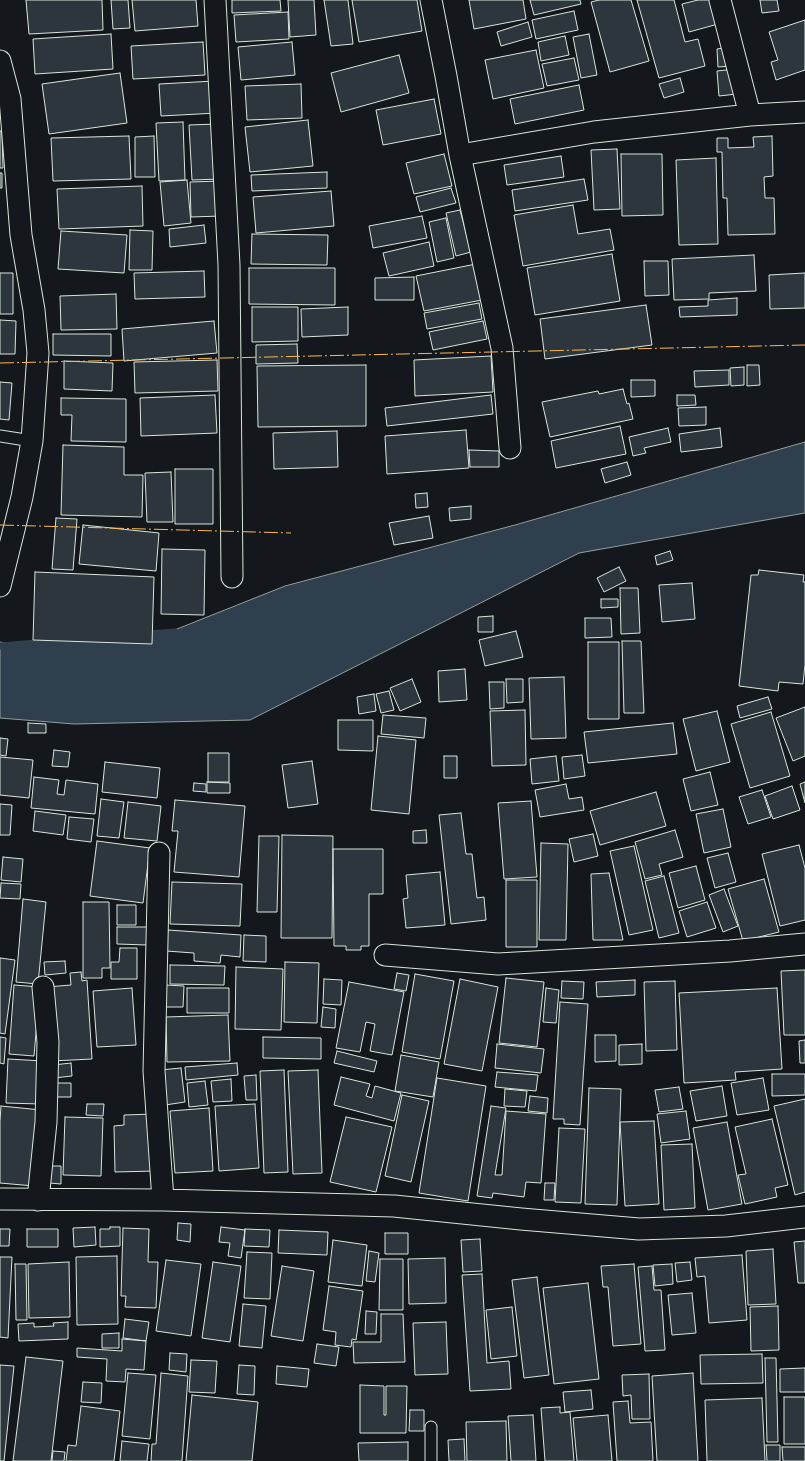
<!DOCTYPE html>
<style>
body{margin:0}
canvas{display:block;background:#14181c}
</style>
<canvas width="805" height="1461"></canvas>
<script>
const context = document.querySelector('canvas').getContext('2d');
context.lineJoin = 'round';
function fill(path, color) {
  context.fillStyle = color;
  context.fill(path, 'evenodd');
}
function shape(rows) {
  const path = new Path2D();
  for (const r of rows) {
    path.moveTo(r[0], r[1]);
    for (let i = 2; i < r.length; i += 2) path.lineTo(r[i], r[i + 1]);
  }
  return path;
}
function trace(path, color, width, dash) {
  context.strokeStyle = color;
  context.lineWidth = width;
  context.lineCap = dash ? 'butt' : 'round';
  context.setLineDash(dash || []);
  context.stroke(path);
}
const water = shape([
 [805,442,805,513,579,553,250,720,74,724,0,718,0,642,18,645,167,633,285,586,515,525,805,442]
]);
fill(water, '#2f3f4d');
trace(water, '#939e99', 1);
trace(shape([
 [148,634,175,632],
 [0,646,72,640]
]), '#2f3f4d', 7);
const building = shape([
 [26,0,102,0,103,30,29,34,26,0],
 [111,0,128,0,130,28,113,29,111,0],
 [132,0,196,0,198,26,135,31,132,0],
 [232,0,280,0,281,11,232,13,232,0],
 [288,0,314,0,316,35,290,37,288,0],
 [324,0,348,0,353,44,331,46,324,0],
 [352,0,417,0,422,31,359,42,352,0],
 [469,0,523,0,526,19,474,29,469,0],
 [530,0,580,0,581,4,534,15,530,0],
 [599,0,631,0,649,61,610,72,591,2,599,0],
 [637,0,674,0,685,42,698,39,705,66,659,78,637,0],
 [698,0,711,0,718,24,689,32,682,4,698,0],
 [760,0,777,0,779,11,762,13,760,0],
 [574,11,578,30,536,39,532,20,574,11],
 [288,12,289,39,236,42,234,15,288,12],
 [805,20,805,70,776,80,771,62,778,60,769,32,805,20],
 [528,22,532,37,501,46,497,32,528,22],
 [111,34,113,69,35,74,33,39,111,34],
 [589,34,597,75,581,78,573,37,589,34],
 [565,36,569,55,541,61,538,42,565,36],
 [203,42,205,75,133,79,131,46,203,42],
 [292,42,295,75,241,80,238,47,292,42],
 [731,47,733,66,718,67,717,49,731,47],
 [536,50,544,88,493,99,485,60,536,50],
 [399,55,409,93,341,112,331,73,399,55],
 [574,58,579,80,547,86,542,64,574,58],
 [735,69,737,94,719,96,717,71,735,69],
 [120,73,127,123,49,134,42,84,120,73],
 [680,78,684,92,664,98,659,84,680,78],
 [215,81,217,113,161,116,159,84,215,81],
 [301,84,302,118,247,120,245,86,301,84],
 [579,85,584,110,515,124,510,99,579,85],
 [434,99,441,134,383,145,376,110,434,99],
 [308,120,313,166,250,172,245,127,308,120],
 [183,122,185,180,159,181,156,123,183,122],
 [217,124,220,179,192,180,189,125,217,124],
 [0,131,2,131,3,168,0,168,0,131],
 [129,136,131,179,53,181,51,138,129,136],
 [154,136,155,177,135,177,135,137,154,136],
 [772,136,773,176,764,177,765,198,774,198,775,234,728,235,727,198,723,198,722,152,717,152,717,138,728,138,728,148,754,147,753,137,772,136],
 [617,149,620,209,594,210,591,150,617,149],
 [444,154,452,186,414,194,406,163,444,154],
 [621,154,662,154,663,215,622,216,621,154],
 [561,156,564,177,507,185,504,165,561,156],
 [716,158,718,244,679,245,676,160,716,158],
 [327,172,327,188,252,191,251,175,327,172],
 [0,173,2,173,2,188,0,188,0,173],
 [584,179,588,200,515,211,512,190,584,179],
 [187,180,191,223,164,226,160,182,187,180],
 [220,181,221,216,191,217,190,182,220,181],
 [142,186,143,226,59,229,57,189,142,186],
 [451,188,456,203,420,212,416,197,451,188],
 [331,191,334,226,256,233,253,197,331,191],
 [573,205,578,234,610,229,614,250,523,266,514,215,573,205],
 [460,210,471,252,456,256,446,213,460,210],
 [422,216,427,238,373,248,369,226,422,216],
 [446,218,454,258,437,262,429,222,446,218],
 [204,225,206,243,170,247,169,229,204,225],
 [130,230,153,231,152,270,129,270,130,230],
 [61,231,127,235,124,273,58,269,61,231],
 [252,234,328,235,327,265,251,264,252,234],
 [429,242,434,266,389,276,383,253,429,242],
 [612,254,620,301,535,315,527,268,612,254],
 [754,255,756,291,709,293,709,299,674,300,672,259,754,255],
 [644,261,668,261,669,295,645,296,644,261],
 [476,264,482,300,424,311,416,276,476,264],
 [249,268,335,268,335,305,249,304,249,268],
 [204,271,205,297,135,299,134,273,204,271],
 [0,273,13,273,13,314,0,314,0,273],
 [805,273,805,308,770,309,769,275,805,273],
 [414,277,414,300,375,300,375,278,414,277],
 [116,294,117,329,61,330,60,296,116,294],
 [737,298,737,315,680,317,679,307,708,306,708,300,737,298],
 [479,303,482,319,427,329,424,313,479,303],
 [646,305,652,345,545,359,540,319,646,305],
 [252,307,298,307,298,341,252,342,252,307],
 [348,307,348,335,302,337,301,309,348,307],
 [0,320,16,321,15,354,0,354,0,320],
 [214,321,217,353,124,361,122,329,214,321],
 [483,321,487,339,433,350,429,332,483,321],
 [53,334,111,334,111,356,53,355,53,334],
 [297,344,298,363,256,364,256,345,297,344],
 [491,356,493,392,415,396,414,360,491,356],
 [217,360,218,391,135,393,134,362,217,360],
 [64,361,113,363,112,391,64,389,64,361],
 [366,365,366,426,258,427,257,366,366,365],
 [747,365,759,365,760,385,747,386,747,365],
 [744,367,744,385,731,386,730,368,744,367],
 [729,370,729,385,695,387,694,371,729,370],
 [631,380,655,380,655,396,631,397,631,380],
 [0,382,12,383,9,420,0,419,0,382],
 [623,389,627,404,629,403,633,419,550,437,542,402,598,391,599,394,623,389],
 [215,395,217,433,141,436,140,398,215,395],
 [491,395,493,414,387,426,385,408,491,395],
 [677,395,695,395,696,405,677,406,677,395],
 [61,398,126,399,126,442,71,441,72,415,61,415,61,398],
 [706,407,706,425,679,426,678,408,706,407],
 [620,426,626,454,556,468,551,441,620,426],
 [668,428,671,442,644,448,646,453,633,456,629,437,668,428],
 [720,428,722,447,681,452,679,434,720,428],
 [466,430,469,468,387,474,385,436,466,430],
 [337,431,338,467,274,469,273,433,337,431],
 [63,445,124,447,124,475,143,475,142,517,61,515,63,445],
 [469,450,499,451,499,467,470,467,469,450],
 [627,462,631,475,605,483,601,469,627,462],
 [175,469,213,469,213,524,175,524,175,469],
 [171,472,173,522,147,522,145,473,171,472],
 [427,493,428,507,416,508,415,494,427,493],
 [471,506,471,519,450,521,449,508,471,506],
 [429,516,433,538,394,545,389,523,429,516],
 [56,518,77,519,73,570,52,569,56,518],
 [83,525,159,533,156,571,79,564,83,525],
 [162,549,205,550,204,615,161,614,162,549],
 [670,551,673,560,657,565,655,556,670,551],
 [619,567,626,581,604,592,597,578,619,567],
 [759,570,804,575,803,582,805,582,805,665,803,684,779,682,778,691,739,686,751,575,758,575,759,570],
 [35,572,154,577,152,644,33,640,35,572],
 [692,583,695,619,662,622,659,585,692,583],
 [620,588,638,588,640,633,621,634,620,588],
 [601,599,618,599,618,607,601,608,601,599],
 [493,616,493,632,478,632,478,617,493,616],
 [585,618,611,618,612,637,585,638,585,618],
 [516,631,523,657,485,666,479,640,516,631],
 [622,641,641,641,644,713,624,713,622,641],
 [588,642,619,642,619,719,588,719,588,642],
 [465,669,467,700,439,702,438,671,465,669],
 [564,677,566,738,531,739,529,678,564,677],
 [412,679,421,702,400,711,390,688,412,679],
 [506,679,523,679,523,702,507,703,506,679],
 [489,682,504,682,504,708,490,709,489,682],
 [389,691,394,710,381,713,376,694,389,691],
 [374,694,376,711,359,714,357,697,374,694],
 [768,697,772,709,740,718,737,706,768,697],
 [805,707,805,756,793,761,776,718,805,707],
 [525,710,526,765,492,766,490,711,525,710],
 [717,711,730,762,696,771,683,719,717,711],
 [771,712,790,776,750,788,731,724,771,712],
 [383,715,426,718,424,738,381,734,383,715],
 [338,720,373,720,373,751,338,750,338,720],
 [28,723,46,724,46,733,28,733,28,723],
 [673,723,677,754,588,763,584,732,673,723],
 [378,736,416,740,409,814,371,810,378,736],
 [0,738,8,739,6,756,0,755,0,738],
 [54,750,70,752,68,767,52,766,54,750],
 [208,753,229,753,229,782,208,782,208,753],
 [582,755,585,776,564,779,562,757,582,755],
 [444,756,457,756,457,778,444,778,444,756],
 [556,756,559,781,532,784,530,759,556,756],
 [0,757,33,760,29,798,0,795,0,757],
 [312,761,318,804,288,808,282,765,312,761],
 [105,762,160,768,157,798,102,792,105,762],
 [710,772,718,805,691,811,683,779,710,772],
 [34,777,59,780,57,794,64,795,66,780,98,784,95,814,31,808,34,777],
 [207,782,230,783,230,793,207,793,207,782],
 [805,782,805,803,800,784,805,782],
 [194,783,206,784,206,792,193,791,194,783],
 [566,784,569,799,582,797,584,810,540,817,535,790,566,784],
 [792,786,800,810,773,819,765,796,792,786],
 [762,790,771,817,748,824,739,797,762,790],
 [656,792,666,826,600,845,590,811,656,792],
 [101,799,124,802,119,838,97,836,101,799],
 [175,800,245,806,239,877,174,872,178,831,172,831,175,800],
 [531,801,537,877,504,879,498,803,531,801],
 [128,802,161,806,157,841,124,838,128,802],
 [0,804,12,805,10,835,0,835,0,804],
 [723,809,731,847,704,853,696,814,723,809],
 [35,811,66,815,63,835,33,831,35,811],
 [461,813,466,854,472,854,477,898,484,897,486,920,451,924,439,815,461,813],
 [69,817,94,819,91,842,67,839,69,817],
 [426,830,427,843,413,843,413,831,426,830],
 [675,830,683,857,659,864,662,875,645,879,635,842,675,830],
 [593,834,598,856,574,862,569,839,593,834],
 [282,835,333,836,332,938,281,938,282,835],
 [259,836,279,836,277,912,257,912,259,836],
 [97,841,150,848,143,903,90,896,97,841],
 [541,843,568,844,566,940,539,940,541,843],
 [799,845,805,868,805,920,780,926,762,854,799,845],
 [634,846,653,930,629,935,610,851,634,846],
 [333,849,383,849,383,894,369,894,369,946,361,946,361,950,346,950,346,946,334,946,333,849],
 [728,853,736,882,715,888,707,858,728,853],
 [3,857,23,859,21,882,1,880,3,857],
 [696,866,705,900,678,908,669,873,696,866],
 [440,872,445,925,406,928,403,899,408,898,406,875,440,872],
 [609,873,623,940,593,940,591,874,609,873],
 [664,876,679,933,659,938,645,881,664,876],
 [764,879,779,932,743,941,728,889,764,879],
 [506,880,537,880,537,947,506,947,506,880],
 [172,882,242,884,240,926,170,924,172,882],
 [1,883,21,884,20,899,0,898,1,883],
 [724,889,738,926,723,932,709,895,724,889],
 [23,899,46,902,38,984,16,982,23,899],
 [83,902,109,902,110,968,102,968,102,978,83,978,83,902],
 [707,902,716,928,687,937,679,911,707,902],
 [117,905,136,905,136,925,117,925,117,905],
 [117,927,148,927,147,945,117,944,117,927],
 [168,930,241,935,240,957,221,955,220,963,194,961,194,953,166,951,168,930],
 [244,935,266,936,266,962,243,961,244,935],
 [120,948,137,948,137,979,111,979,111,962,119,962,120,948],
 [0,958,15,960,5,1034,0,1033,0,958],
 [65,961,66,973,45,975,44,962,65,961],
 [285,962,319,963,317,1023,284,1022,285,962],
 [170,965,225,966,224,985,170,984,170,965],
 [236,967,283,969,281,1030,235,1029,236,967],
 [805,970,805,1035,784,1035,781,971,805,970],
 [81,972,82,981,87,980,92,1059,52,1061,47,987,71,985,70,973,81,972],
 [397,973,409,975,406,991,394,989,397,973],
 [415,974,454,981,440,1059,402,1052,415,974],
 [506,978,544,982,537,1047,499,1043,506,978],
 [324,979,342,980,341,1005,323,1004,324,979],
 [460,979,498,987,482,1071,444,1064,460,979],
 [635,980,635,995,597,997,596,982,635,980],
 [562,981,584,982,583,999,561,998,562,981],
 [675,981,677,1050,646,1051,644,982,675,981],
 [349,982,404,992,392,1055,370,1051,375,1024,366,1022,360,1052,336,1048,349,982],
 [14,985,40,987,34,1056,9,1054,14,985],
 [166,985,184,986,183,1007,165,1007,166,985],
 [132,988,136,1045,97,1047,93,991,132,988],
 [187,988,229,988,229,1013,187,1013,187,988],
 [546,988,559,990,556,1023,543,1022,546,988],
 [777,988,782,1069,735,1072,736,1080,684,1083,679,993,777,988],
 [560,1002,588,1004,580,1125,564,1124,564,1119,553,1119,560,1002],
 [323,1007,336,1009,335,1028,321,1027,323,1007],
 [228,1015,230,1061,167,1062,166,1017,228,1015],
 [595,1035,616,1035,616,1061,595,1062,595,1035],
 [0,1037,6,1038,4,1064,0,1063,0,1037],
 [263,1037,321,1038,321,1059,263,1058,263,1037],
 [805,1040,805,1063,800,1063,799,1041,805,1040],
 [497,1044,544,1049,541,1073,495,1068,497,1044],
 [642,1044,642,1064,619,1065,619,1045,642,1044],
 [337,1051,377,1061,374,1072,334,1063,337,1051],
 [401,1055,439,1062,433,1097,395,1091,401,1055],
 [8,1059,43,1061,40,1104,6,1103,8,1059],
 [71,1063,72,1076,54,1078,53,1065,71,1063],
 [237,1063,238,1075,186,1080,185,1067,237,1063],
 [181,1068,185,1102,165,1105,160,1070,181,1068],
 [284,1070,288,1172,264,1173,260,1071,284,1070],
 [318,1070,322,1173,293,1174,288,1071,318,1070],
 [497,1072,538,1075,536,1091,495,1087,497,1072],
 [772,1074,805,1074,805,1095,772,1096,772,1074],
 [256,1075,257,1100,246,1100,244,1076,256,1075],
 [341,1077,370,1084,366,1096,372,1098,375,1086,401,1093,394,1121,334,1105,341,1077],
 [437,1078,486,1086,468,1201,419,1193,437,1078],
 [763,1078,769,1110,737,1115,731,1083,763,1078],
 [231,1079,232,1101,213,1102,211,1081,231,1079],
 [205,1081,208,1105,189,1107,187,1083,205,1081],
 [52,1083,71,1083,71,1097,52,1097,52,1083],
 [722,1086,727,1116,696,1121,690,1091,722,1086],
 [679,1087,683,1109,659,1112,655,1090,679,1087],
 [589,1088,621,1089,617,1205,585,1204,589,1088],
 [505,1089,527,1091,525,1107,504,1106,505,1089],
 [402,1095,429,1101,411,1182,385,1176,402,1095],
 [530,1096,548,1098,547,1113,528,1111,530,1096],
 [805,1099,805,1192,795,1195,774,1106,805,1099],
 [87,1104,104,1104,103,1116,86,1115,87,1104],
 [255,1104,259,1168,219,1171,215,1106,255,1104],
 [1,1106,41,1110,34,1186,0,1183,0,1121,1,1106],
 [491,1106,506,1108,495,1175,502,1175,506,1111,546,1114,541,1183,526,1182,524,1197,493,1193,492,1198,477,1196,491,1106],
 [209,1108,213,1171,175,1173,170,1111,209,1108],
 [686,1111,690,1139,661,1143,657,1114,686,1111],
 [154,1114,155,1171,115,1172,114,1126,124,1125,124,1115,154,1114],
 [65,1117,103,1118,101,1176,63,1175,65,1117],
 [346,1117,392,1127,376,1192,330,1182,346,1117],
 [772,1119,788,1185,775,1188,777,1197,745,1204,738,1175,746,1174,735,1127,772,1119],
 [654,1121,659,1204,625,1206,620,1122,654,1121],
 [727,1122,742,1204,708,1210,693,1128,727,1122],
 [559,1128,585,1129,581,1203,555,1202,559,1128],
 [692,1144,695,1208,664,1210,661,1145,692,1144],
 [50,1166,61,1166,61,1184,49,1183,50,1166],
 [545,1183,555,1183,554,1200,544,1200,545,1183],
 [178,1223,191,1224,190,1242,177,1240,178,1223],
 [95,1227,96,1245,74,1247,73,1228,95,1227],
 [110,1227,120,1227,120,1246,100,1247,100,1229,110,1229,110,1227],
 [221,1227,245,1230,241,1258,228,1256,230,1243,219,1242,221,1227],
 [123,1228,149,1229,148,1262,158,1262,156,1308,125,1307,126,1296,121,1296,123,1228],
 [0,1229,10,1229,9,1246,0,1246,0,1229],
 [27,1229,58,1229,58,1247,27,1247,27,1229],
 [245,1229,270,1230,269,1247,244,1246,245,1229],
 [279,1230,328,1232,327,1255,278,1253,279,1230],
 [385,1233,408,1233,408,1254,385,1254,385,1233],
 [480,1239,482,1271,463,1272,461,1240,480,1239],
 [333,1240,367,1245,362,1286,328,1282,333,1240],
 [805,1241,805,1283,798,1283,794,1242,805,1241],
 [773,1249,776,1304,748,1305,746,1251,773,1249],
 [369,1251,379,1253,375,1282,366,1281,369,1251],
 [247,1252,272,1253,270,1299,244,1298,247,1252],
 [742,1255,747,1320,709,1323,705,1276,697,1277,695,1258,742,1255],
 [117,1256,118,1324,77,1325,76,1257,117,1256],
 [0,1257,12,1257,8,1338,0,1337,0,1257],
 [445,1258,446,1303,409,1304,408,1259,445,1258],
 [380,1259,403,1259,403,1310,379,1310,380,1259],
 [166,1260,201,1264,191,1336,156,1331,166,1260],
 [69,1262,70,1317,29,1318,28,1264,69,1262],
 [213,1262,241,1266,230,1342,202,1338,213,1262],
 [690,1262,692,1280,677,1282,675,1263,690,1262],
 [15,1264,26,1264,27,1320,16,1320,15,1264],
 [634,1264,641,1344,613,1346,608,1287,603,1287,601,1266,634,1264],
 [672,1264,673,1284,655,1286,653,1265,672,1264],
 [282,1266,314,1271,303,1341,271,1336,282,1266],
 [652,1266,654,1290,661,1290,665,1350,645,1351,638,1267,652,1266],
 [482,1274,487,1363,509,1361,511,1389,470,1391,462,1275,482,1274],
 [537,1277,549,1375,524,1378,512,1280,537,1277],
 [588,1283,599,1379,554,1384,543,1288,588,1283],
 [329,1286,363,1291,356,1340,352,1339,351,1347,335,1345,336,1332,323,1330,329,1286],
 [692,1293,696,1333,672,1335,668,1295,692,1293],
 [243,1304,266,1306,262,1348,239,1346,243,1304],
 [778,1306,779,1350,751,1351,750,1307,778,1306],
 [512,1307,517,1356,491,1359,486,1310,512,1307],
 [366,1311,377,1312,376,1334,365,1334,366,1311],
 [381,1314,403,1314,405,1362,354,1363,353,1342,381,1342,381,1314],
 [125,1319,149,1322,146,1341,123,1338,125,1319],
 [68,1322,68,1339,19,1341,18,1324,34,1323,34,1327,54,1326,53,1323,68,1322],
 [446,1322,448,1374,415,1375,413,1323,446,1322],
 [119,1333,119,1348,102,1348,102,1334,119,1333],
 [122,1339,146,1341,144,1370,126,1369,125,1382,106,1381,107,1359,77,1357,77,1348,122,1351,122,1339],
 [317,1344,339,1347,336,1366,314,1363,317,1344],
 [170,1353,187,1354,186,1372,169,1370,170,1353],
 [762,1354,763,1383,701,1384,700,1355,762,1354],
 [26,1357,63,1361,51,1461,13,1461,26,1357],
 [765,1358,776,1358,778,1442,767,1442,765,1358],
 [191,1360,217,1361,215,1393,189,1392,191,1360],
 [0,1365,14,1366,4,1461,0,1461,0,1365],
 [239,1365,255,1366,254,1395,237,1394,239,1365],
 [277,1366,309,1369,307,1387,276,1384,277,1366],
 [805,1368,805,1392,780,1392,780,1369,805,1368],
 [128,1373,156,1375,150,1439,122,1436,128,1373],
 [161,1373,188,1376,182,1461,151,1461,152,1444,156,1444,161,1373],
 [693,1373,698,1461,657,1461,652,1376,693,1373],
 [649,1374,650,1419,632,1419,631,1395,623,1396,622,1375,649,1374],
 [83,1382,102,1383,101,1403,81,1402,83,1382],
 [360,1385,384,1386,384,1415,386,1415,386,1386,407,1386,406,1433,360,1433,360,1385],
 [591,1390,593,1409,565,1412,563,1392,591,1390],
 [192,1395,258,1402,252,1461,186,1461,192,1395],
 [784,1397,805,1397,805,1444,784,1444,784,1397],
 [762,1398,765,1461,707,1461,705,1400,762,1398],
 [628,1401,630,1423,651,1422,653,1461,617,1461,613,1402,628,1401],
 [81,1406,120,1411,114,1461,66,1461,68,1445,76,1446,81,1406],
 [560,1407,560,1413,570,1412,574,1461,545,1461,541,1408,560,1407],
 [410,1410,424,1410,424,1431,409,1431,410,1410],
 [533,1415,536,1461,511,1461,508,1416,533,1415],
 [608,1415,612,1461,577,1461,573,1418,608,1415],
 [506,1421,507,1461,467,1461,466,1422,506,1421],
 [464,1439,465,1461,449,1461,448,1440,464,1439],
 [122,1441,149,1444,147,1461,120,1461,122,1441],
 [408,1442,408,1461,359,1461,358,1443,408,1442],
 [766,1445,780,1445,780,1461,767,1461,766,1445],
 [782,1447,805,1447,805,1461,783,1461,782,1447],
 [53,1451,65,1452,64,1461,52,1461,53,1451]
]);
fill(building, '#2c363c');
trace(building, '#d8e6dc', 1);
const lane = shape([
 [0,436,32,441],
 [431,1427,431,1461]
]);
const street = shape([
 [215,0,229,265,232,577],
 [431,0,446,76,460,155,502,348,510,448],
 [720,0,750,115],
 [0,61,10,99,21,235,34,310,38,353,32,441,22,497,0,586],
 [460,155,594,132,750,115,805,112],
 [159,853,154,1071,163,1200],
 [385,955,498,964,730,951,805,944],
 [0,1199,163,1200,394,1206,521,1219,639,1229,726,1226,805,1217],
 [38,1200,46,1122,48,1042,43,987]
]);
trace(lane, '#d8e6dc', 13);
trace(street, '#d8e6dc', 23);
trace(lane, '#14181c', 11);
trace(street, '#14181c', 21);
trace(shape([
 [0,363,805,345],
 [0,525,291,533]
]), '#ffb74d', 1, [14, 3, 2, 3]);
</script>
